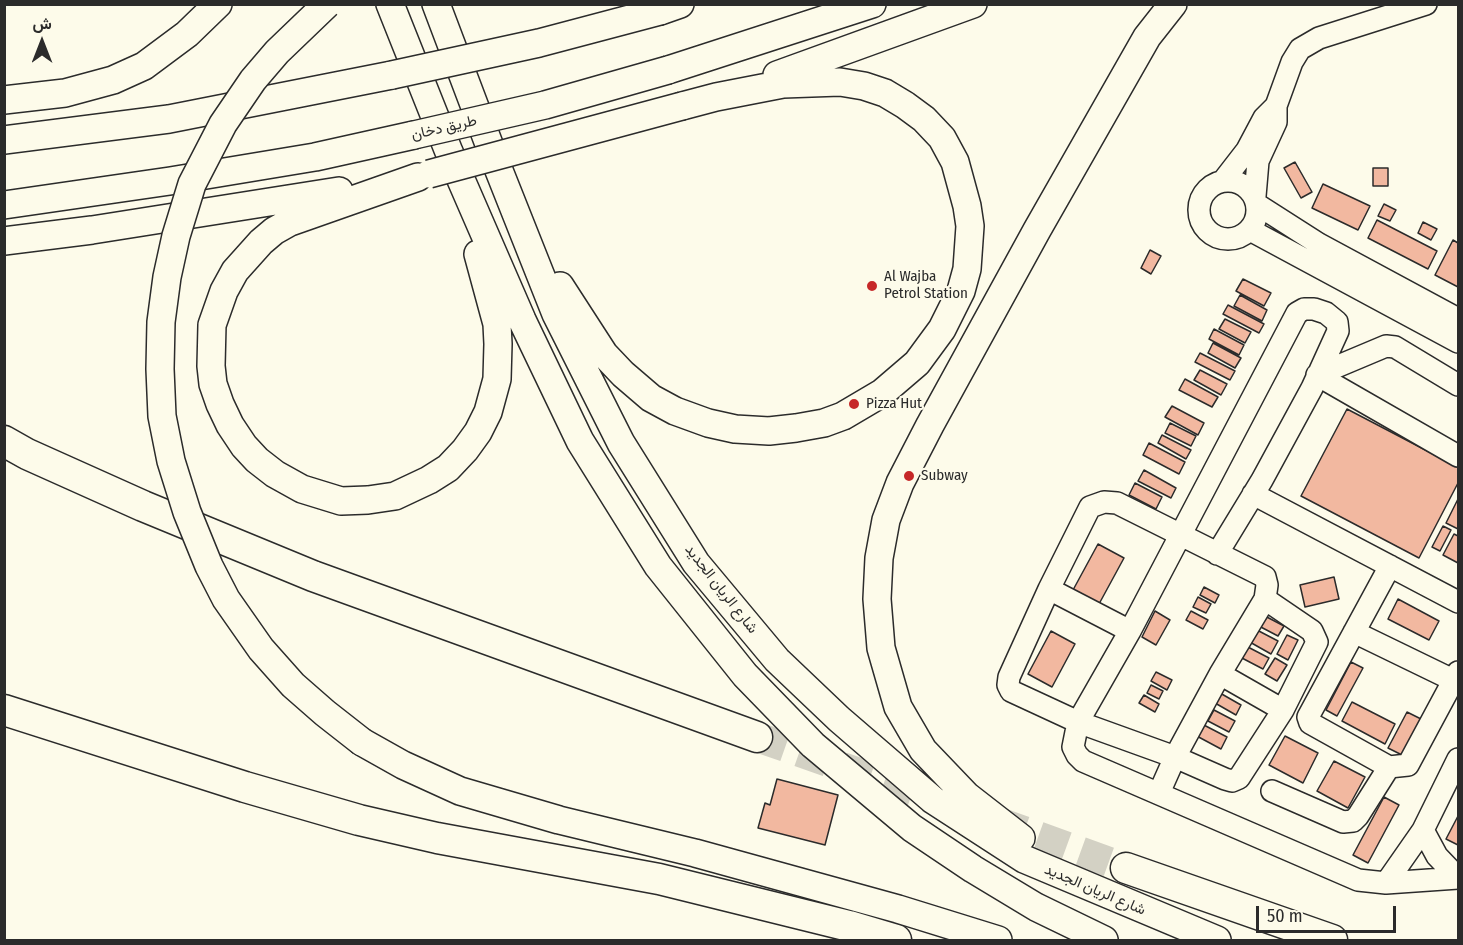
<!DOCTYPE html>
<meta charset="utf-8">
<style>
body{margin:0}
#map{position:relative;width:1463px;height:945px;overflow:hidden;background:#fdfbea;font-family:"Fira Sans Condensed",Vazirmatn,sans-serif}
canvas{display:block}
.frame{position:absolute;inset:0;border:6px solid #2b2b2b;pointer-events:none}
.north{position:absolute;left:12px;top:12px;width:60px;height:60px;-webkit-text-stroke:4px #fdfbea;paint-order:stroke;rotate:0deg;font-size:16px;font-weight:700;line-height:24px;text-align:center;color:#2b2b2b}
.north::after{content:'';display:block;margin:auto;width:21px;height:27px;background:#2b2b2b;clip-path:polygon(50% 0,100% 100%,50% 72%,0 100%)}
.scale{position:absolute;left:1256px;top:906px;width:140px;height:27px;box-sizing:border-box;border:3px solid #2b2b2b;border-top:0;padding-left:8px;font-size:18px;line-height:21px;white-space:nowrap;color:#2b2b2b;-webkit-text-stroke:4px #fdfbea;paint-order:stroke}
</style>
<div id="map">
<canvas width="1463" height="945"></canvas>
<div class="frame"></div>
<div class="north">ش</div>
<div class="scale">50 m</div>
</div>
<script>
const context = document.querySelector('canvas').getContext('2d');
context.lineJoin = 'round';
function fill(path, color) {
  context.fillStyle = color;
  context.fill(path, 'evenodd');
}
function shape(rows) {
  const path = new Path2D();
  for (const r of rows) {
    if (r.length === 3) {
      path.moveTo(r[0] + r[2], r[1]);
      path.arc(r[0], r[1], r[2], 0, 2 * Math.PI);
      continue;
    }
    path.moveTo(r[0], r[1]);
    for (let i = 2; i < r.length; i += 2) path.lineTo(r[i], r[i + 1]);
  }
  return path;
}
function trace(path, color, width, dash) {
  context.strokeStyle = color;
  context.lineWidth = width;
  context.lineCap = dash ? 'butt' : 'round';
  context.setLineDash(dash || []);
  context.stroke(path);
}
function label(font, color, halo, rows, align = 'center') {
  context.font = font + ' "Fira Sans Condensed",Vazirmatn,sans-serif';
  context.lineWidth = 4.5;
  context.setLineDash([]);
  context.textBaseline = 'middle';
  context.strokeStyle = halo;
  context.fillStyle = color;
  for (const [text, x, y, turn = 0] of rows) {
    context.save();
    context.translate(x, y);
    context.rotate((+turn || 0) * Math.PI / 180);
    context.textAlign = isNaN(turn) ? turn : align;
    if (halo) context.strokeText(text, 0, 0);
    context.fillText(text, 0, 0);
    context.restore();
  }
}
const building = shape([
 [1295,162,1312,192,1301,198,1284,168,1295,162],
 [1373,168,1388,168,1388,186,1373,186,1373,168],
 [1323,184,1370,206,1358,230,1312,208,1323,184],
 [1384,204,1396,210,1390,221,1378,216,1384,204],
 [1377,220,1437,251,1428,269,1368,238,1377,220],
 [1423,222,1437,229,1431,240,1418,233,1423,222],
 [1453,240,1458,243,1458,287,1435,275,1453,240],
 [1150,250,1161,256,1151,274,1141,268,1150,250],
 [1243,279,1271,293,1264,306,1236,291,1243,279],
 [1240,295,1267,310,1262,321,1234,306,1240,295],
 [1228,305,1264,324,1259,333,1223,314,1228,305],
 [1225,319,1251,332,1245,343,1219,329,1225,319],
 [1214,329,1244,345,1239,355,1209,339,1214,329],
 [1213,343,1241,358,1235,368,1208,353,1213,343],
 [1200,353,1235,371,1230,380,1195,362,1200,353],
 [1200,370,1227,384,1221,395,1194,380,1200,370],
 [1185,379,1218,397,1212,407,1179,390,1185,379],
 [1172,406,1204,423,1198,435,1165,417,1172,406],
 [1347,409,1458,467,1458,483,1419,558,1301,496,1347,409],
 [1170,423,1196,436,1191,446,1165,433,1170,423],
 [1162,435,1191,450,1186,459,1158,443,1162,435],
 [1149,443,1185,462,1179,474,1143,455,1149,443],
 [1144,470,1176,488,1171,498,1138,481,1144,470],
 [1135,483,1162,497,1156,509,1129,495,1135,483],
 [1458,499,1458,529,1446,523,1458,499],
 [1443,526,1451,530,1440,551,1432,547,1443,526],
 [1454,534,1458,536,1458,563,1443,555,1454,534],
 [1098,544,1124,558,1099,604,1073,590,1098,544],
 [1334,577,1339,599,1305,607,1300,585,1334,577],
 [1204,587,1219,595,1215,603,1200,595,1204,587],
 [1198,597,1211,604,1206,613,1193,607,1198,597],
 [1398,599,1439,621,1429,640,1388,619,1398,599],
 [1155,611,1170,620,1156,645,1142,637,1155,611],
 [1191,611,1208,620,1203,629,1186,620,1191,611],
 [1263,615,1284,626,1278,636,1257,625,1263,615],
 [1255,629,1278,641,1271,654,1248,641,1255,629],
 [1051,631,1075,644,1052,687,1028,674,1051,631],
 [1287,635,1298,640,1288,660,1277,654,1287,635],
 [1246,646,1269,658,1263,669,1240,657,1246,646],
 [1275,658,1287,665,1277,681,1265,674,1275,658],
 [1351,662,1363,668,1337,716,1326,710,1351,662],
 [1156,672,1172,680,1167,690,1151,681,1156,672],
 [1151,685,1163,691,1159,699,1147,693,1151,685],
 [1220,693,1241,705,1236,715,1215,703,1220,693],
 [1144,695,1159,704,1155,712,1139,703,1144,695],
 [1352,702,1395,724,1385,744,1342,721,1352,702],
 [1214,710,1235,721,1229,732,1208,721,1214,710],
 [1407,712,1425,721,1406,757,1388,748,1407,712],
 [1200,723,1227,737,1221,749,1193,734,1200,723],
 [1285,736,1318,753,1303,783,1269,765,1285,736],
 [1334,761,1365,777,1348,808,1317,791,1334,761],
 [777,779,838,795,825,845,758,828,765,803,770,805,777,779],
 [1384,797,1399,805,1368,863,1353,855,1384,797],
 [1458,816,1458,845,1446,839,1458,816]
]);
fill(building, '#f2b8a0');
trace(building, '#2b2b2b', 1.5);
trace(shape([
 [757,737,933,799],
 [996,821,1126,868]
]), '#d3d1c4', 30, [30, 15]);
const minor = shape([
 [1276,106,1292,62,1300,49,1319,38,1426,4],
 [1228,210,29],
 [1223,181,1247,150,1264,118,1276,106,1276,122,1258,161,1255,196],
 [1258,205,1319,244,1458,319],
 [1250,230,1458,342],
 [1317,375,1458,456],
 [1317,375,1386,346,1395,347,1458,385],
 [1253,494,1458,602],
 [1217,554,1262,480,1312,388,1338,331,1337,322,1326,313,1314,309,1304,309,1297,313,1130,631,1078,722,1073,747,1077,755,1083,761,1358,880,1386,883,1458,878],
 [1390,566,1308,717,1310,723,1389,767,1408,765,1458,672],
 [1049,589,1130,631],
 [1354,632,1455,681],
 [1220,674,1283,710,1317,642,1312,631,1265,599],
 [1272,791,1343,822,1353,821,1358,816,1389,767],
 [1159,793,1175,757,1220,674,1265,599,1267,585,1265,577,1117,503,1104,502,1090,507,1049,589,1009,677,1008,685,1011,691,1078,722,1175,757,1225,779,1232,781,1239,778,1283,710],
 [1423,830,1437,856,1458,878],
 [1386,883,1423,830,1458,759]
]);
const major = shape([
 [390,4,449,152,522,320,580,441,658,566,745,675,813,745,912,828,973,869,1036,907,1104,940],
 [436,4,498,168,556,314,621,443,696,563,777,660,839,719,933,800,1024,859,1217,940],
 [660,11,680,4],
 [668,70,872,4],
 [777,75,973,4],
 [4,100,65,93,113,80,144,66,187,34,218,4],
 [4,140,169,119,392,75],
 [418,177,290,222,274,231,261,242,235,271,224,291,212,325,211,366,213,384,220,404,230,425,244,446,257,460,275,474,302,489,341,501,368,500,395,496,429,480,448,468,465,450,478,432,488,412,497,379,498,344,497,324,478,254],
 [4,205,170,181,315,157,414,135],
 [4,241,92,230,339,191],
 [560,286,604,354,623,374,651,398,675,411,708,423,735,429,769,431,796,428,824,423,843,416,882,393,917,363,942,329,961,291,967,269,970,226,967,206,955,162,942,138,924,119,905,105,885,93,864,86,840,82,783,84,716,97,682,106],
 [362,742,403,765,460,791,559,820,695,853,898,909,998,940],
 [1021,838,967,796,923,750,898,707,881,648,877,599,879,558,886,520,900,483,930,425,1037,230,1147,37,1173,4]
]);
const highway = shape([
 [4,441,27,454,143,506,313,576,757,737],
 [4,710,245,787,359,820,437,838,659,879,849,926,896,940],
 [1126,868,1332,940]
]);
trace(minor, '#2b2b2b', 24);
trace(major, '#2b2b2b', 30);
trace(highway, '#2b2b2b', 33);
trace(minor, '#fdfbea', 21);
trace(major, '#fdfbea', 27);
trace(highway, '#fdfbea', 30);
const majorBridge = shape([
 [327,4,277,52,253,80,223,124,192,184,176,236,167,277,161,322,160,369,162,416,171,461,187,512,209,566,226,599,261,649,293,685,325,713,362,742],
 [392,75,539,43,660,11],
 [414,135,545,105,668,70],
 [429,174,682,106]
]);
trace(majorBridge, '#2b2b2b', 30, []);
trace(majorBridge, '#fdfbea', 27);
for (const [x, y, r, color] of [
 [872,286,6,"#c62828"],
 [854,404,6,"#c62828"],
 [909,476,6,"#c62828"]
]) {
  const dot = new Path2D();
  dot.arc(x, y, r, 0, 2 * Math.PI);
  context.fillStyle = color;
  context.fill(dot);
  trace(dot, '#fdfbea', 2);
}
label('15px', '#2b2b2b', '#fdfbea', [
 ["طريق دخان",444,128,-13],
 ["شارع الريان الجديد",721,589,52],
 ["شارع الريان الجديد",1095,890,23]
]);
label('15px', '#2b2b2b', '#fdfbea', [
 ["Al Wajba",884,277],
 ["Petrol Station",884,294],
 ["Pizza Hut",866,404],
 ["Subway",921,476]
], 'left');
</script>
